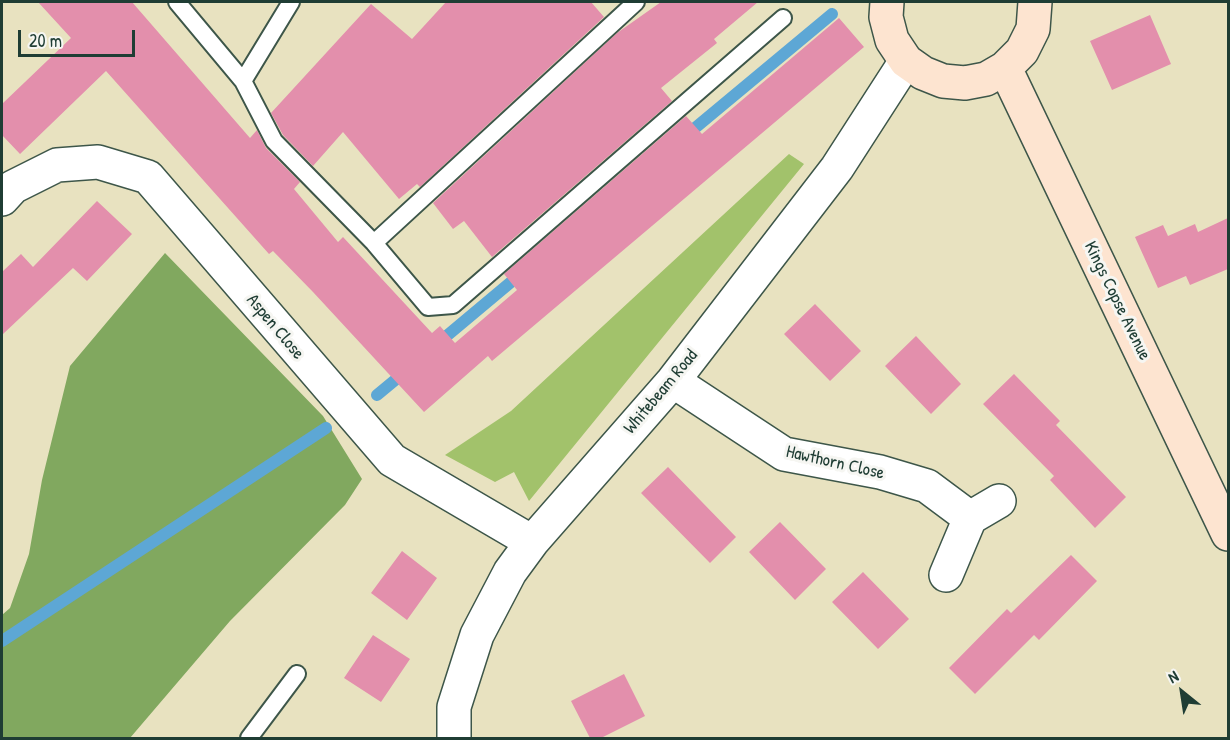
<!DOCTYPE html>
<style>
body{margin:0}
#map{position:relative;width:1230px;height:740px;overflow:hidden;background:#e8e2c0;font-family:"Patrick Hand",sans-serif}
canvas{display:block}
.frame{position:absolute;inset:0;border:3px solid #1f3d34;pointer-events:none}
.north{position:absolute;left:1152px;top:662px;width:60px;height:60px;-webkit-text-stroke:4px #f6f6f2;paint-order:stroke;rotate:330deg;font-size:16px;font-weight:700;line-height:24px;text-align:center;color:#1f3d34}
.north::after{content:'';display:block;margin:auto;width:21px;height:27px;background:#1f3d34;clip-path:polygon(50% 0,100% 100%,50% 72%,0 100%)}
.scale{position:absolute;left:18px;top:30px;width:117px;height:27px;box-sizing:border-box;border:3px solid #1f3d34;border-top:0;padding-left:8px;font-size:18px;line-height:21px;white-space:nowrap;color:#1f3d34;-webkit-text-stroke:4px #f6f6f2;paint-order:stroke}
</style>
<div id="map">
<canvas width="1230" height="740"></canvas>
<div class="frame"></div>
<div class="north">N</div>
<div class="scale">20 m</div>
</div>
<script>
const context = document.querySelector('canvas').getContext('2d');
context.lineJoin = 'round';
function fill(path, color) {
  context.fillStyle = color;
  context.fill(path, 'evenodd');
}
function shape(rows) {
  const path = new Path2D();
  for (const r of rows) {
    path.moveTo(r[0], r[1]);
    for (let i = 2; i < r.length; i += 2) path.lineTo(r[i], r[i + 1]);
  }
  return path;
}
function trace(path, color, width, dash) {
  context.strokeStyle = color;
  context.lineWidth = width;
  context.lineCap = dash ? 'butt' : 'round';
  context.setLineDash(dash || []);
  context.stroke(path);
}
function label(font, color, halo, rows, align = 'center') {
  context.font = font + ' "Patrick Hand",sans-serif';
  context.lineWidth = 6;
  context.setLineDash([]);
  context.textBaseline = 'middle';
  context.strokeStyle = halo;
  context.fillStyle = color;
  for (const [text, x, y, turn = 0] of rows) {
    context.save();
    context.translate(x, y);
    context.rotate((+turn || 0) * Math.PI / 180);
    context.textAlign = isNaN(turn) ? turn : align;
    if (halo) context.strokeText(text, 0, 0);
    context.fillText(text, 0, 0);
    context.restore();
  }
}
fill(shape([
 [789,154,804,164,529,501,514,472,495,482,445,455,511,411]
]), '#a2c26b');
fill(shape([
 [165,253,323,416,362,479,345,505,230,621,130,738,2,738,2,615,10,608,29,554,42,480,70,366]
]), '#81a85f');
trace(shape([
 [683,138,832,14],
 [437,344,523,272],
 [377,395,406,371],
 [2,641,326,428]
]), '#5da7d5', 12);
fill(shape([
 [38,2,132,2,250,138,257,130,266,148,300,182,294,189,338,242,343,237,432,333,440,326,455,343,517,290,504,274,686,116,702,134,839,18,864,47,492,361,488,356,424,412,313,292,273,251,269,254,106,71,20,154,2,135,2,104,71,38],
 [446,2,591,2,604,17,420,187,417,184,399,199,343,132,313,166,283,135,271,113,371,4,412,39],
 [661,2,758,2,714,39,717,43,661,88,672,101,492,257,464,221,453,229,433,203,617,33],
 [1150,15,1171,64,1112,90,1090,41],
 [97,201,132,234,87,281,73,268,2,335,2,272,21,254,33,267],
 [1228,218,1228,269,1190,285,1186,276,1158,288,1135,237,1163,225,1168,236,1195,224,1198,232],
 [815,304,861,351,830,381,784,334],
 [916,336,961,384,931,414,885,366],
 [1014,374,1060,421,1056,425,1126,497,1095,528,1050,480,1054,476,983,404],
 [668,467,736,537,710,563,641,493],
 [780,522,826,569,795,600,749,552],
 [402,551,437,578,407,620,371,593],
 [1071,555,1097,581,1039,640,1034,635,975,694,949,668,1007,609,1011,613],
 [863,572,909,619,878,649,832,602],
 [373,635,410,659,381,702,344,678],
 [624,674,645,716,601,738,590,738,571,701]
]), '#e38fac');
const lane = shape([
 [177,2,243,81],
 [291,2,243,81,274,141,374,243,636,2],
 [374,243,428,307,453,305,783,18],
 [249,738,297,674]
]);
const street = shape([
 [2,199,13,187,57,165,98,162,148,177,392,460,532,542],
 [673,381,784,454,880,472,927,486,970,518],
 [946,575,970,518,999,501],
 [454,738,454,707,477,635,510,572,532,542,673,381,837,168,906,61]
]);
const secondary = shape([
 [887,2,886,17,892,40,906,61,923,73,943,81,965,83,986,79,1005,68,1022,51,1033,29,1035,2],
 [1005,68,1228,534]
]);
trace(lane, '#3d5649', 20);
trace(street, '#3d5649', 36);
trace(secondary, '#3d5649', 36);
trace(lane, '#fff', 16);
trace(street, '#fff', 33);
trace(secondary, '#fde4d0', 33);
label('18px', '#1f3d34', '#f6f6f2', [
 ["Kings Copse Avenue",1117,301,64],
 ["Aspen Close",275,327,50],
 ["Whitebeam Road",661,392,-50],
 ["Hawthorn Close",835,463,13]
]);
</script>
